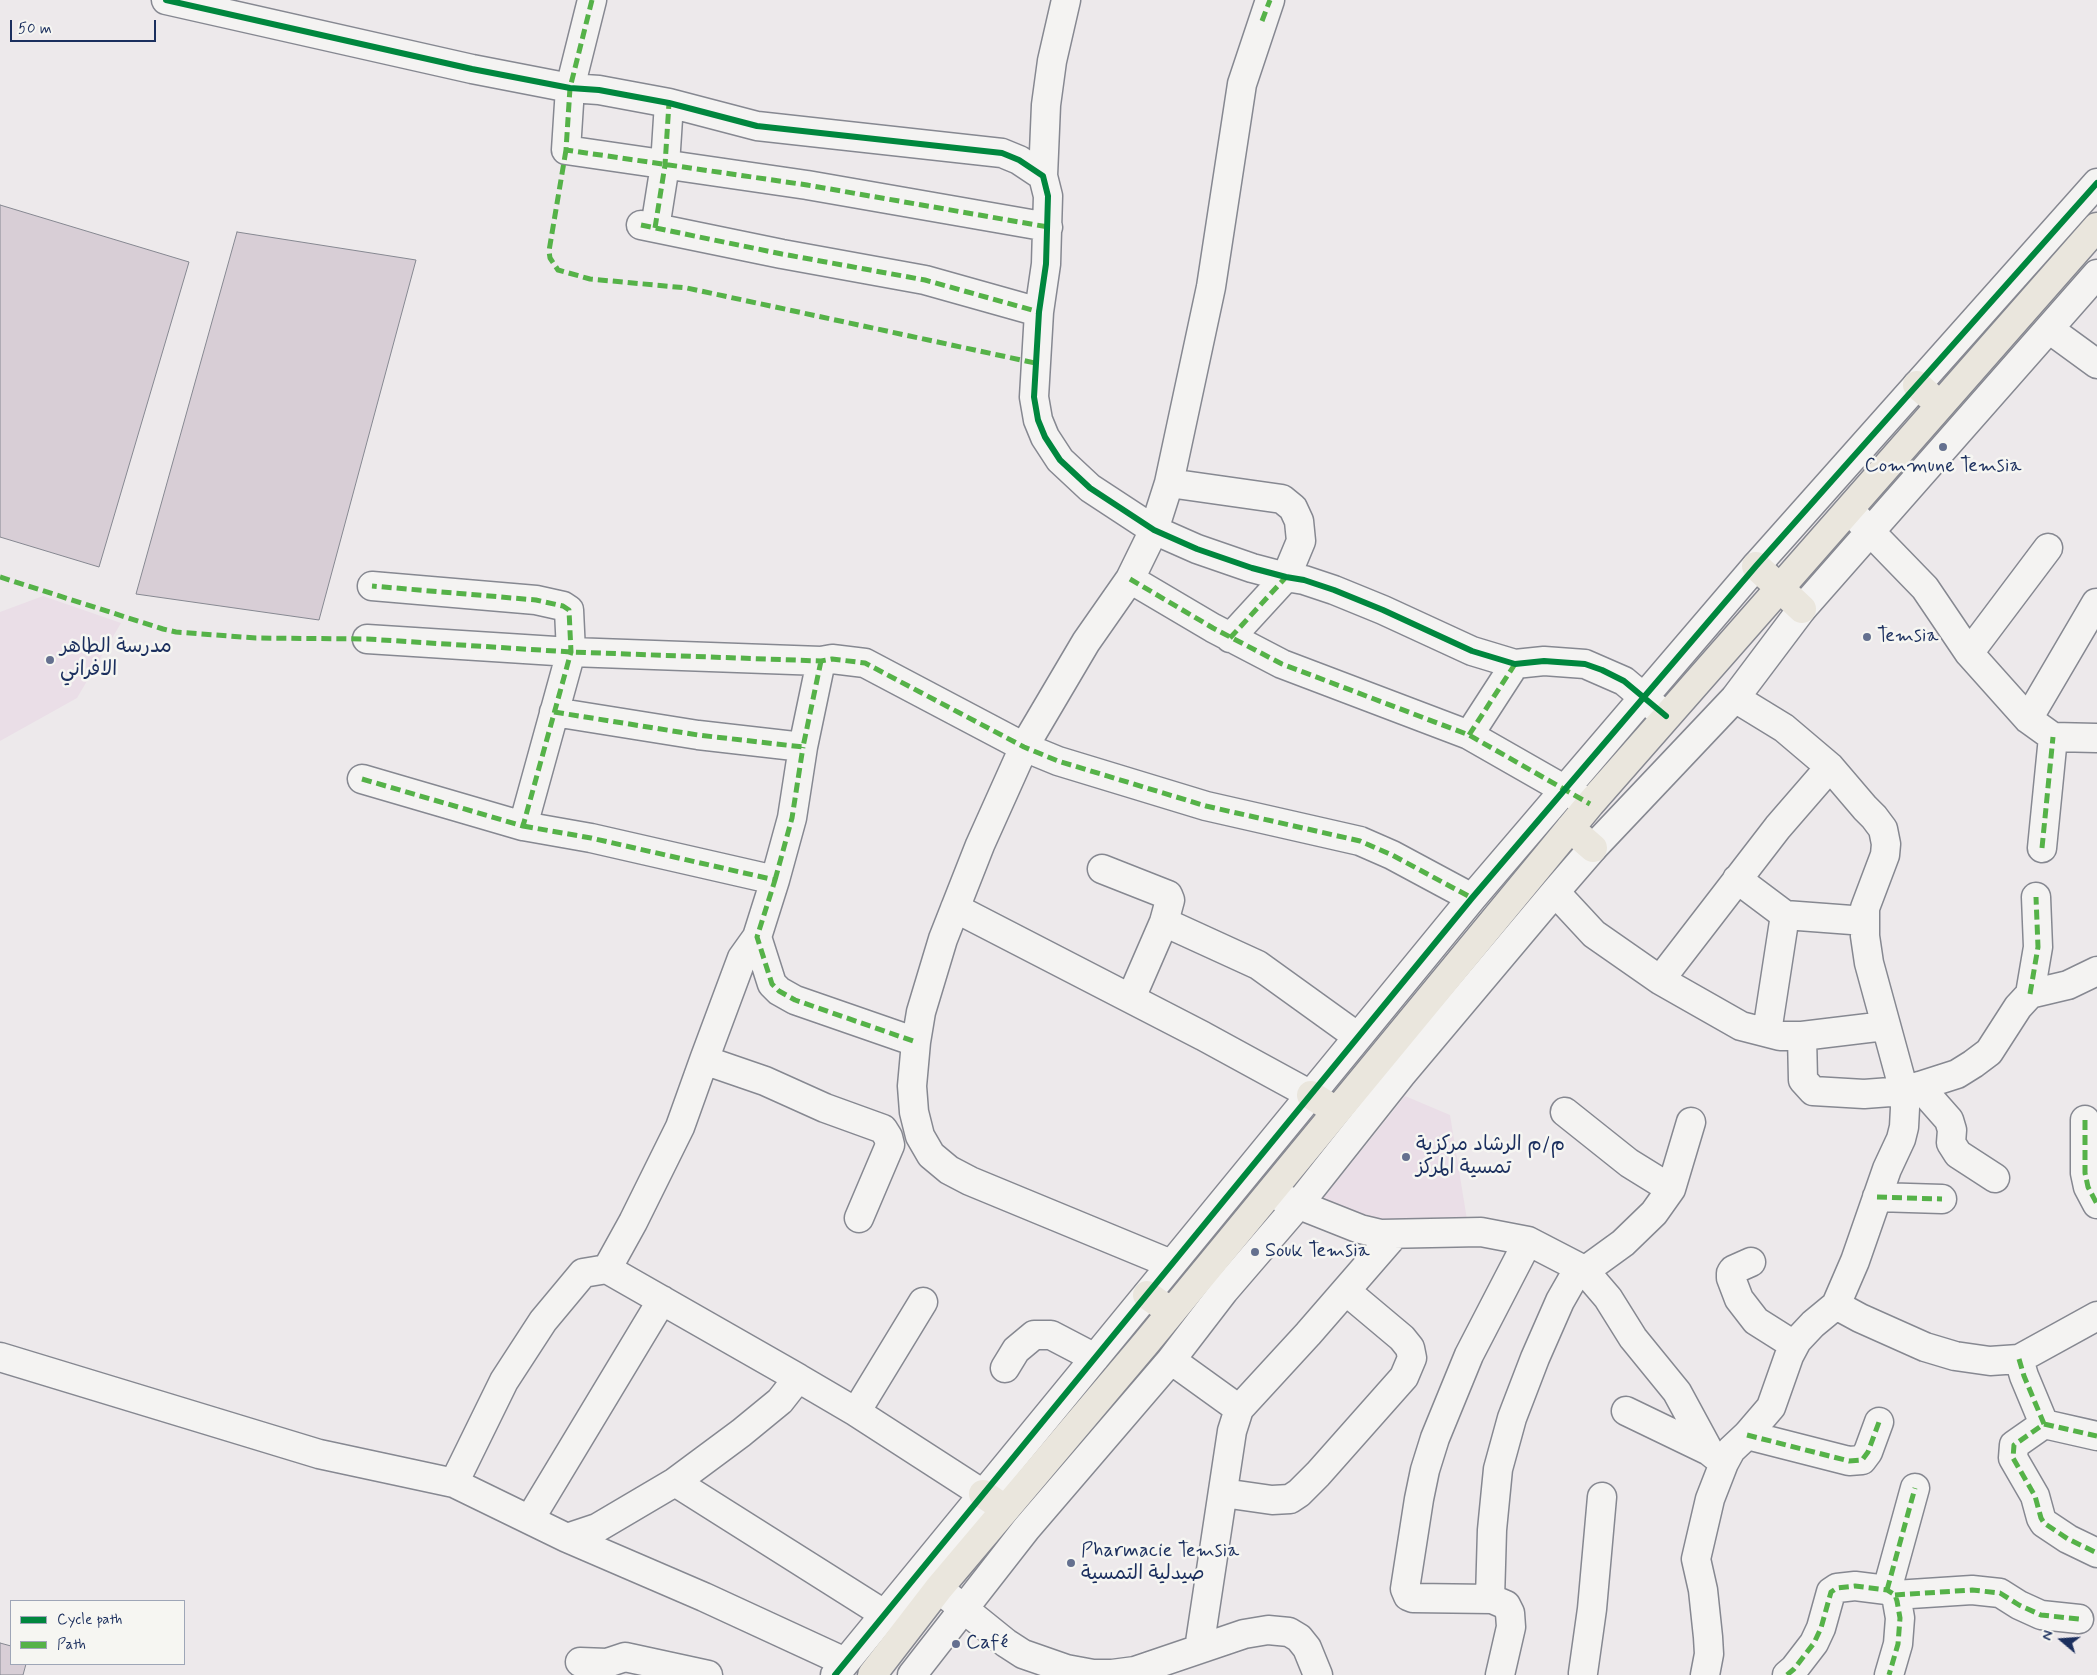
<!DOCTYPE html>
<meta charset="utf-8">
<style>
body{margin:0}
#map{position:relative;width:2097px;height:1675px;overflow:hidden;background:#ede9eb;font-family:Mynerve,sans-serif}
canvas{display:block}
.legend{position:absolute;left:10px;top:1600px;width:175px;height:65px;box-sizing:border-box;background:#f6f6f2;border:1px solid #9ea6b7;margin:0;padding:6px 9px;list-style:none;font-size:15px;color:#1b2f5e}
.legend li{display:flex;align-items:center;gap:10px;height:25px}
.legend b{width:25px;border:1px solid #9ea6b7}
.north{position:absolute;left:2037px;top:1615px;width:50px;height:50px;-webkit-text-stroke:4px #f6f6f2;paint-order:stroke;rotate:288deg;font-size:14px;font-weight:700;line-height:20px;text-align:center;color:#1b2f5e}
.north::after{content:'';display:block;margin:auto;width:18px;height:22px;background:#1b2f5e;clip-path:polygon(50% 0,100% 100%,50% 72%,0 100%)}
.scale{position:absolute;left:10px;top:20px;width:146px;height:22px;box-sizing:border-box;border:2px solid #1b2f5e;border-top:0;padding-left:6px;font-size:15px;line-height:18px;white-space:nowrap;color:#1b2f5e;-webkit-text-stroke:4px #f6f6f2;paint-order:stroke}
</style>
<div id="map">
<canvas width="2097" height="1675"></canvas>
<ul class="legend">
<li><b style="height:6px;background:#00873e"></b>Cycle path</li>
<li><b style="height:6px;background:#55b248"></b>Path</li>
</ul>
<div class="north">N</div>
<div class="scale">50 m</div>
</div>
<script>
const context = document.querySelector('canvas').getContext('2d');
context.lineJoin = 'round';
function fill(path, color) {
  context.fillStyle = color;
  context.fill(path, 'evenodd');
}
function shape(rows) {
  const path = new Path2D();
  for (const r of rows) {
    path.moveTo(r[0], r[1]);
    for (let i = 2; i < r.length; i += 2) path.lineTo(r[i], r[i + 1]);
  }
  return path;
}
function trace(path, color, width, dash) {
  context.strokeStyle = color;
  context.lineWidth = width;
  context.lineCap = dash ? 'butt' : 'round';
  context.setLineDash(dash || []);
  context.stroke(path);
}
function label(font, color, halo, rows, align = 'center') {
  context.font = font + ' Mynerve,"Playpen Sans Arabic",sans-serif';
  context.lineWidth = 5;
  context.setLineDash([]);
  context.textBaseline = 'middle';
  context.strokeStyle = halo;
  context.fillStyle = color;
  for (const [text, x, y, turn = 0] of rows) {
    context.save();
    context.translate(x, y);
    context.rotate((+turn || 0) * Math.PI / 180);
    context.textAlign = isNaN(turn) ? turn : align;
    if (halo) context.strokeText(text, 0, 0);
    context.fillText(text, 0, 0);
    context.restore();
  }
}
fill(shape([
 [43,596,121,623,77,698,0,741,0,612],
 [1405,1096,1450,1115,1469,1232,1375,1232,1322,1200]
]), '#eadee7');
const building = shape([
 [0,205,189,262,99,567,0,537,0,205],
 [237,232,416,260,319,620,136,594,237,232],
 [0,1643,11,1646,11,1664,26,1664,23,1675,0,1675,0,1643]
]);
fill(building, '#d8ced6');
trace(building, '#868891', 1);
const minor = shape([
 [166,0,472,69,570,88,599,90,669,103,757,126,1002,153,1019,160,1043,176,1048,196,1046,264,1039,312,1034,397,1038,420,1045,437,1060,460,1090,488,1154,530,1197,549,1252,568,1286,577,1304,580,1334,590,1383,610,1472,651,1515,664,1544,661,1585,664,1624,681,1656,708],
 [592,0,570,88,566,150,807,185,1048,227],
 [1043,176,1046,105,1052,61,1066,0],
 [641,225,782,254,925,280,1039,312],
 [655,228,665,165,669,103],
 [2049,329,2097,364],
 [1169,483,1282,499,1293,508,1299,521,1301,541,1286,577,1230,638],
 [1858,519,1925,588,1969,653,2028,719,2053,737,2097,738],
 [1130,579,1213,628,1282,664,1469,735,1581,799],
 [367,639,571,652,821,661,832,659,865,663,1024,747,1058,761,1206,806,1360,841,1392,855,1472,898],
 [1969,653,2048,548],
 [554,712,698,735,803,747,821,661],
 [2028,719,2096,603],
 [1469,735,1515,664],
 [362,779,523,826,571,652,569,610,563,606,536,600,372,586],
 [523,826,591,838,775,880,757,937,772,984,779,991,795,1000,916,1042],
 [2042,848,2053,737],
 [1102,869,1168,895,1170,900,1164,922],
 [1737,879,1785,915,1865,921],
 [775,880,792,818,803,747],
 [1555,892,1594,934,1660,980,1741,1026,1780,1036,1802,1036,1885,1026],
 [955,908,1203,1036,1311,1095],
 [1660,980,1778,827,1830,767],
 [2030,994,2038,947,2036,897],
 [1131,998,1164,922,1258,965,1358,1037],
 [1767,1032,1785,915],
 [1802,1036,1803,1080,1813,1091,1864,1094,1904,1091,1957,1074,1973,1064,1989,1052,2018,1007,2030,994,2068,985,2097,971],
 [704,1060,742,958,757,937],
 [1919,1086,1949,1120,1952,1130,1951,1143,1958,1154,1995,1178],
 [1565,1112,1629,1163,1671,1189],
 [2085,1120,2085,1173,2088,1187,2097,1204],
 [1877,1197,1942,1199],
 [1282,1198,1360,1229,1381,1234,1481,1232,1528,1241,1584,1270,1608,1298,1633,1338,1677,1392,1709,1451,1724,1463],
 [1751,1262,1733,1270,1731,1273,1731,1278,1739,1299,1756,1321,1794,1345],
 [1171,1264,970,1181,949,1170,931,1155,920,1136,914,1112,912,1086,916,1042,921,1012,943,939,980,845,1024,747,1086,642,1130,579,1154,530,1169,483,1211,287,1242,84,1270,0],
 [607,1269,798,1378],
 [1836,1305,1860,1318,1925,1347,1955,1356,1990,1361,2019,1359,2097,1316],
 [0,1357,319,1454,454,1483,567,1538,597,1528,675,1482,741,1433,780,1401,798,1378,856,1412,983,1494],
 [2019,1359,2024,1376,2044,1424,2014,1445,2013,1458,2035,1496,2041,1518,2044,1523,2068,1539,2097,1553],
 [1171,1360,1239,1409],
 [1005,1368,1016,1350,1034,1335,1051,1335,1095,1358],
 [1626,1411,1709,1451],
 [856,1412,923,1302],
 [2044,1424,2097,1436],
 [1747,1435,1849,1461,1862,1460,1868,1452,1879,1422],
 [675,1482,884,1614],
 [454,1483,504,1381,543,1321,583,1273,607,1269,633,1222,680,1127,704,1060,765,1081,825,1108,883,1129,888,1137,890,1145,859,1218],
 [1223,1493,1272,1500,1290,1499,1299,1493,1318,1474,1404,1377,1412,1358,1410,1348,1402,1338,1346,1291],
 [530,1519,662,1300],
 [567,1538,704,1597,845,1662],
 [1887,1590,1915,1488],
 [1895,1595,1972,1590,2000,1593,2019,1605,2041,1615,2079,1619],
 [949,1597,1006,1643,1023,1654,1066,1669,1093,1674,1112,1674,1135,1671,1244,1634,1268,1630,1289,1632,1299,1638,1307,1648,1318,1675],
 [1490,1599,1492,1530,1498,1469,1512,1418,1535,1358,1560,1301,1572,1280,1623,1243,1654,1213,1671,1189,1691,1122],
 [1199,1649,1232,1431,1239,1409,1308,1334,1394,1235],
 [580,1662,607,1663,625,1657,708,1675],
 [1583,1673,1592,1609,1602,1497],
 [835,1675,1472,898,1756,566,2097,183],
 [912,1675,1026,1529,1171,1360,1224,1291,1298,1205,1401,1075,1555,892,1593,848,1735,698,1802,609,2097,274],
 [1500,1675,1511,1627,1510,1613,1506,1605,1492,1599,1413,1598,1408,1596,1405,1589,1419,1499,1425,1470,1435,1438,1469,1355,1528,1241],
 [1705,1675,1709,1654,1708,1637,1703,1590,1696,1559,1710,1499,1724,1463,1731,1450,1747,1435,1771,1407,1789,1356,1797,1341,1813,1324,1836,1305,1855,1261,1887,1169,1901,1139,1904,1127,1905,1108,1904,1091,1869,963,1865,936,1865,908,1885,855,1886,844,1883,829,1874,817,1865,808,1830,767,1784,728,1735,698],
 [1787,1675,1794,1669,1814,1643,1821,1628,1831,1592,1837,1588,1855,1586,1887,1590,1895,1595,1897,1601,1900,1618,1898,1644,1889,1675]
]);
const major = shape([
 [1917,385,1940,405],
 [1756,566,1802,609],
 [1570,828,1593,848],
 [1311,1095,1336,1111],
 [1147,1295,1171,1312],
 [983,1494,1005,1509],
 [872,1675,939,1588,1146,1343,1590,804,2097,227]
]);
trace(minor, '#868891', 31);
trace(major, '#868891', 31);
trace(minor, '#f4f3f2', 28);
trace(major, '#eae6dd', 28);
trace(shape([
 [592,0,570,88,566,150,807,185,1048,227],
 [1262,21,1270,0],
 [566,150,549,251,550,258,558,270,590,279,687,288,1035,363],
 [641,225,782,254,925,280,1039,312],
 [655,228,665,165,669,103],
 [0,577,163,629,176,632,256,638,367,639,571,652,821,661,832,659,865,663,1024,747,1058,761,1206,806,1360,841,1392,855,1472,898],
 [1130,579,1213,628,1282,664,1469,735,1590,804],
 [1230,638,1286,577],
 [554,712,698,735,803,747,821,661],
 [1469,735,1515,664],
 [362,779,523,826,571,652,569,610,563,606,536,600,372,586],
 [523,826,591,838,775,880,757,937,772,984,779,991,795,1000,916,1042],
 [2042,848,2053,737],
 [775,880,792,818,803,747],
 [2030,994,2038,947,2036,897],
 [2085,1120,2085,1173,2088,1187,2097,1204],
 [1877,1197,1942,1199],
 [2019,1359,2024,1376,2044,1424,2014,1445,2013,1458,2035,1496,2041,1518,2044,1523,2068,1539,2097,1553],
 [2044,1424,2097,1436],
 [1747,1435,1849,1461,1862,1460,1868,1452,1879,1422],
 [1887,1590,1915,1488],
 [1895,1595,1972,1590,2000,1593,2019,1605,2041,1615,2079,1619],
 [1787,1675,1794,1669,1814,1643,1821,1628,1831,1592,1837,1588,1855,1586,1887,1590,1895,1595,1897,1601,1900,1618,1898,1644,1889,1675]
]), '#55b248', 5, [10, 5]);
trace(shape([
 [166,0,472,69,570,88,599,90,669,103,757,126,1002,153,1019,160,1043,176,1048,196,1046,264,1039,312,1034,397,1038,420,1045,437,1060,460,1090,488,1154,530,1197,549,1252,568,1286,577,1304,580,1334,590,1383,610,1472,651,1515,664,1544,661,1585,664,1602,670,1624,681,1666,716],
 [835,1675,1472,898,1756,566,2097,183]
]), '#00873e', 6);
for (const [x, y, r, color] of [
 [1943,447,5,"#64708f"],
 [1867,637,5,"#64708f"],
 [50,660,5,"#64708f"],
 [1406,1157,5,"#64708f"],
 [1255,1252,5,"#64708f"],
 [1071,1563,5,"#64708f"],
 [956,1644,5,"#64708f"]
]) {
  const dot = new Path2D();
  dot.arc(x, y, r, 0, 2 * Math.PI);
  context.fillStyle = color;
  context.fill(dot);
  trace(dot, '#f6f6f2', 2);
}
label('20px', '#1b2f5e', '#f6f6f2', [
 ["Commune Temsia",1943,467,"center"],
 ["Temsia",1877,637],
 ["مدرسة الطاهر",60,648],
 ["الافراني",60,671],
 ["م/م الرشاد مركزية",1416,1146],
 ["تمسية المركز",1416,1169],
 ["Souk Temsia",1265,1252],
 ["Pharmacie Temsia",1081,1552],
 ["صيدلية التمسية",1081,1575],
 ["Café",966,1644]
], 'left');
</script>
